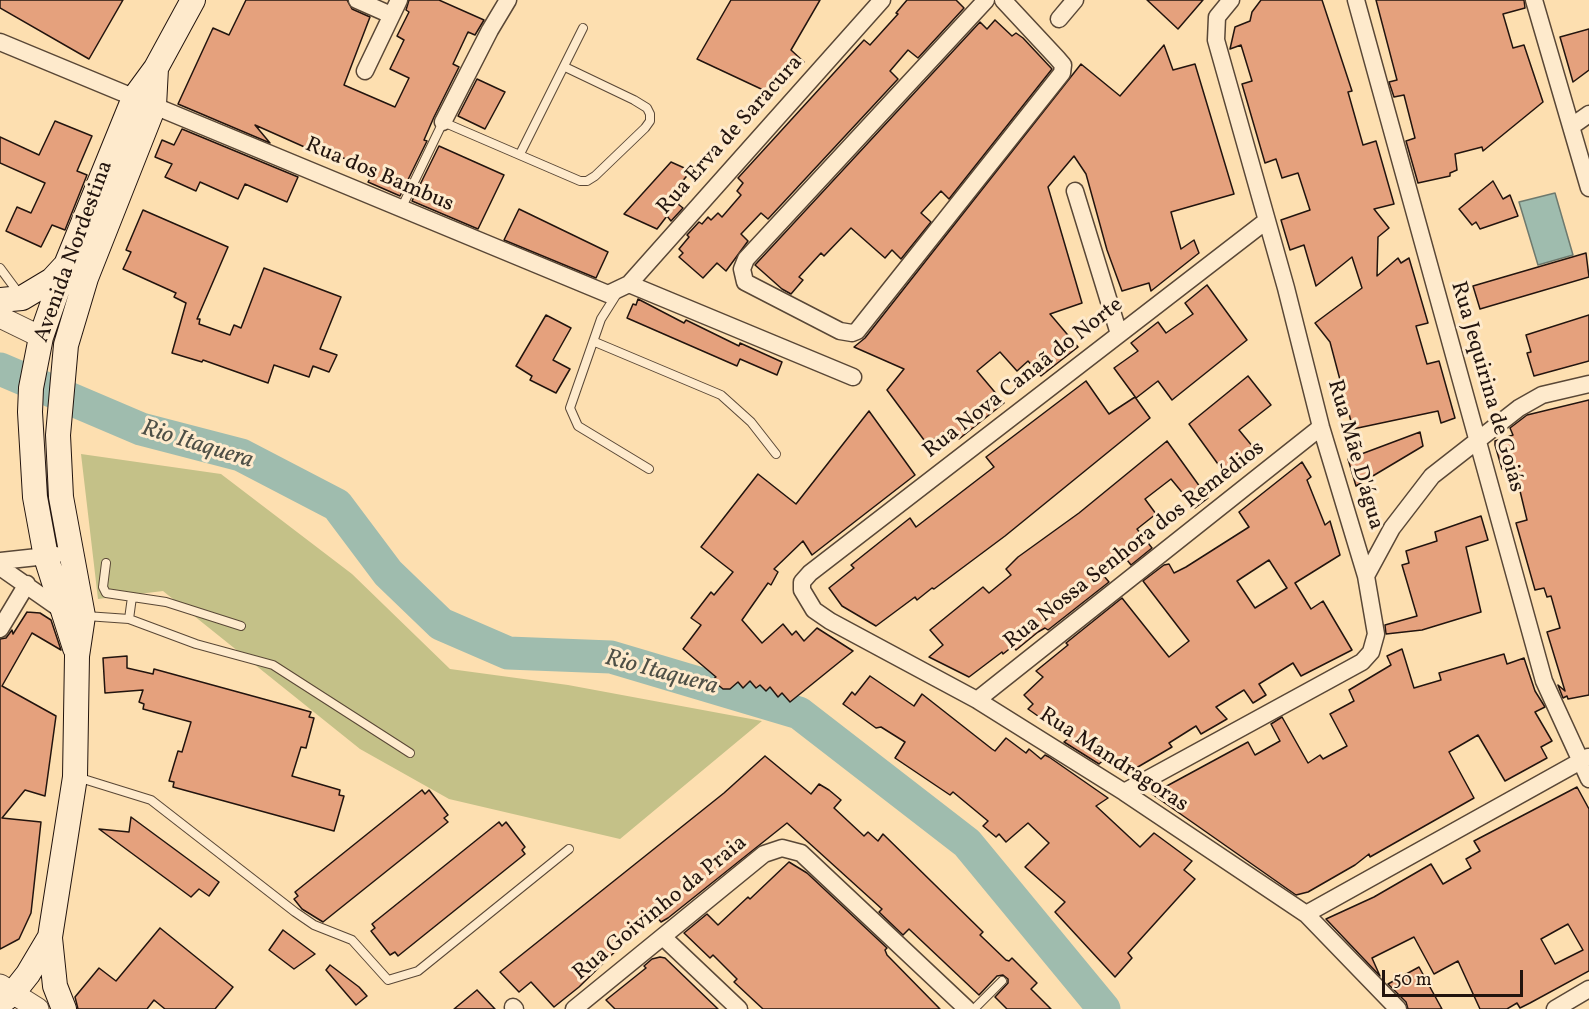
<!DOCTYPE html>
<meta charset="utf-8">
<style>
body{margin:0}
#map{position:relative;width:1589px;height:1009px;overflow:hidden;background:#fddfb0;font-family:Vollkorn,serif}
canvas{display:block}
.scale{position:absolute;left:1382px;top:970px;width:141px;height:27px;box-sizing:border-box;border:3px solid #22140e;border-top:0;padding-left:8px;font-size:18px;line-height:21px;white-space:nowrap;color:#22140e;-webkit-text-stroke:4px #feeacc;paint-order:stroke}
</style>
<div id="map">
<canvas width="1589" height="1009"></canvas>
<div class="scale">50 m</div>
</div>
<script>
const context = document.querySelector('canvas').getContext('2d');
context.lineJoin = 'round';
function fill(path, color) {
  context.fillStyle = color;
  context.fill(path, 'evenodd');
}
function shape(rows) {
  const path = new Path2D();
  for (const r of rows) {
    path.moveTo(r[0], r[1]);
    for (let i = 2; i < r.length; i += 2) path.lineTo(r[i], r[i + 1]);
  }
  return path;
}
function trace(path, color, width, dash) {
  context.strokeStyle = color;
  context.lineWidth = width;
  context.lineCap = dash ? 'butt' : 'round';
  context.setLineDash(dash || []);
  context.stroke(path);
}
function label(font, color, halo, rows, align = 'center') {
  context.font = font + ' Vollkorn,serif';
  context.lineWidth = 6;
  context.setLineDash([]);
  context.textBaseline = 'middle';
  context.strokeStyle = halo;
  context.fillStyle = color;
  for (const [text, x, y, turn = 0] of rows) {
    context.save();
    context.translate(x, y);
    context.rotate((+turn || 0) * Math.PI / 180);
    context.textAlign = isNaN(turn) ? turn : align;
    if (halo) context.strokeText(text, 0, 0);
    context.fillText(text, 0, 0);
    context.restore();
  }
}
fill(shape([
 [81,454,221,474,352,574,450,669,568,685,762,721,620,839,449,799,360,749,163,591,98,599]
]), '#c4c188');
const water = shape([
 [1555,193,1573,255,1538,265,1519,202,1555,193]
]);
fill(water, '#9fbcae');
trace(water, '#6d796e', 1.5);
trace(shape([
 [0,369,141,429,241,455,337,505,388,573,441,624,508,653,611,657,799,713,967,843,1104,1009]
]), '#9fbcae', 33);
const building = shape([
 [0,0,123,0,89,59,0,8,0,0],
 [246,0,347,0,352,9,370,17,344,85,395,107,409,78,390,69,404,40,397,36,409,12,406,10,409,0,439,0,484,20,475,35,468,32,453,64,459,67,434,117,424,140,427,141,400,196,368,182,372,175,346,163,348,160,320,148,318,153,255,125,270,143,178,104,213,28,229,35,246,0],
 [731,0,820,0,791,50,804,62,774,95,697,59,731,0],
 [907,0,956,0,964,8,918,58,908,50,890,71,898,79,768,219,761,213,741,234,748,241,726,271,717,263,703,278,679,257,683,253,679,249,689,237,687,235,699,222,702,224,708,217,711,220,718,213,722,217,741,195,737,191,743,183,738,178,864,40,870,45,898,14,896,13,907,0],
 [1147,0,1203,0,1178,29,1147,0],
 [1261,0,1322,0,1352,91,1348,92,1363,145,1376,141,1394,204,1374,209,1389,228,1378,237,1377,276,1398,258,1401,263,1409,258,1428,323,1416,326,1427,364,1439,361,1455,418,1441,423,1438,411,1353,429,1330,342,1315,323,1362,288,1352,257,1316,286,1304,245,1290,250,1281,220,1310,210,1298,173,1282,178,1276,159,1265,163,1242,84,1252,81,1241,45,1230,49,1235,27,1250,21,1252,12,1261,0],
 [1376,0,1524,0,1525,8,1503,14,1513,48,1524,45,1543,102,1483,151,1482,147,1455,154,1457,170,1450,173,1450,176,1418,183,1406,141,1415,138,1404,95,1394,97,1389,82,1397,80,1376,0],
 [995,20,1012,36,1016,33,1023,38,1052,69,949,199,941,191,921,213,931,222,901,259,892,250,885,258,851,228,824,256,821,253,799,277,803,280,791,294,782,289,755,265,980,22,987,29,995,20],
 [1589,29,1589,70,1573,82,1560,37,1589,29],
 [1164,45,1173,70,1195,64,1234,194,1171,212,1181,249,1194,240,1199,253,1151,291,1149,283,1122,291,1107,250,1086,174,1074,156,1048,187,1082,303,1050,314,1078,347,1041,376,1028,361,1017,371,1000,352,977,371,1004,403,959,439,950,428,927,444,887,390,904,369,854,347,865,338,1081,64,1120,96,1164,45],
 [477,79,505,92,485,129,458,116,477,79],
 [55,121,92,136,77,171,87,175,65,230,52,225,41,247,6,231,17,207,31,213,45,183,0,163,0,137,39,155,55,121],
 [182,129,298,177,287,202,245,184,238,199,200,182,196,191,165,177,172,164,155,157,162,140,174,145,182,129],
 [439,146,504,175,478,229,412,201,439,146],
 [671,162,691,171,680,184,690,189,678,204,683,208,671,221,667,216,657,229,624,214,671,162],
 [1493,181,1503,199,1510,195,1518,216,1480,229,1476,222,1472,225,1459,209,1493,181],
 [519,209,608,252,596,278,504,240,519,209],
 [143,210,228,247,197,319,200,319,199,324,230,335,234,325,241,328,264,268,341,297,320,349,337,355,329,372,313,366,309,377,274,365,268,383,203,360,202,362,172,353,186,303,174,297,176,293,123,269,131,252,126,250,143,210],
 [1586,253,1589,277,1480,309,1473,286,1586,253],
 [1207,285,1247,340,1172,400,1158,381,1136,398,1114,368,1138,351,1131,343,1158,322,1166,333,1193,314,1185,303,1207,285],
 [638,299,684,323,686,320,739,346,740,343,782,362,777,375,740,359,737,366,627,318,633,304,636,305,638,299],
 [546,315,571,328,553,360,570,369,556,393,530,380,532,376,516,366,546,315],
 [1589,315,1589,361,1534,376,1527,353,1531,352,1526,335,1589,315],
 [1248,376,1271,405,1239,430,1253,447,1223,471,1189,424,1248,376],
 [1086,381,1109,414,1135,397,1150,418,1005,536,934,589,932,588,917,600,915,597,876,626,842,606,829,588,854,568,851,565,910,518,916,527,994,467,986,457,1086,381],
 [1589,400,1589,695,1568,699,1567,696,1563,698,1558,685,1565,691,1547,632,1560,628,1551,596,1547,597,1544,588,1535,590,1516,523,1527,520,1514,466,1502,469,1495,445,1495,441,1513,435,1510,428,1527,415,1589,400],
 [869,411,915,475,812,555,803,541,774,569,778,572,771,585,768,583,742,620,762,643,783,624,792,635,796,631,804,641,817,628,853,651,790,702,782,693,778,697,770,687,766,691,760,685,756,688,750,681,743,688,738,682,730,689,723,689,712,680,716,677,683,649,701,625,691,618,711,592,714,595,733,572,701,547,758,474,796,504,869,411],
 [1420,432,1423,446,1356,486,1348,459,1420,432],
 [1167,441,1208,498,1195,508,1171,479,1145,499,1156,514,1137,529,1152,548,1131,565,1120,551,1097,568,1109,582,1048,630,1045,628,1038,632,1016,650,1013,646,1003,654,1002,652,969,677,929,657,943,645,930,630,983,587,989,593,1011,575,1006,569,1018,557,1079,513,1167,441],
 [1302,462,1311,477,1307,480,1325,525,1330,521,1340,555,1295,583,1311,609,1323,601,1352,650,1301,676,1293,663,1259,684,1266,695,1253,703,1244,690,1216,707,1227,719,1201,734,1196,726,1169,743,1172,747,1131,771,1122,760,1115,766,1107,757,1099,764,1064,742,1069,738,1028,709,1033,704,1024,695,1043,677,1036,671,1068,645,1066,643,1122,598,1169,657,1189,641,1143,581,1164,565,1169,564,1174,573,1186,567,1249,527,1239,512,1302,462],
 [1269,560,1287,588,1255,608,1237,581,1269,560],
 [1481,516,1488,540,1466,547,1481,612,1422,630,1386,634,1385,625,1417,616,1402,565,1409,563,1406,551,1437,541,1435,532,1481,516],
 [27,612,40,613,51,620,61,650,32,633,2,686,56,716,45,796,25,790,2,818,41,822,31,913,19,939,0,949,0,639,6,638,12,630,13,634,27,612],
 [1402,649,1414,688,1441,680,1439,673,1504,654,1507,664,1524,658,1535,691,1545,707,1535,712,1552,741,1541,747,1547,758,1505,781,1478,735,1449,752,1474,798,1370,857,1369,854,1355,865,1308,892,1296,895,1152,794,1248,742,1255,755,1280,741,1271,724,1282,717,1308,763,1320,755,1323,759,1347,746,1330,714,1354,701,1349,690,1391,665,1387,656,1402,649],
 [127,656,127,668,153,674,154,669,311,712,309,717,314,718,306,748,301,747,292,776,340,790,339,795,344,796,334,831,173,787,174,782,169,781,178,751,182,752,191,722,143,709,144,704,139,702,143,690,105,693,103,658,127,656],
 [870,676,914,706,922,694,992,749,995,751,1006,738,1026,753,1029,749,1041,759,1045,755,1049,757,1108,798,1096,806,1140,847,1154,833,1192,861,1184,870,1195,879,1128,953,1132,958,1115,977,1055,912,1065,902,1025,867,1049,843,1028,823,1006,842,999,834,996,837,983,826,988,821,953,792,950,795,895,758,905,742,881,727,876,728,843,704,852,692,855,695,870,676],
 [765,756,811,794,819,784,829,790,841,800,834,808,864,836,868,832,878,841,883,834,983,932,980,935,1006,960,1009,961,1012,958,1037,983,1031,989,1051,1009,1007,1009,995,997,1008,983,1008,979,1003,975,997,976,979,995,909,929,903,935,879,912,882,909,787,823,668,918,661,922,652,911,628,933,631,936,579,987,554,1007,531,982,519,992,500,972,724,793,765,756],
 [1577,787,1589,809,1589,971,1530,1003,1520,1008,1517,1003,1507,1009,1480,1009,1458,961,1434,974,1414,937,1372,958,1380,976,1326,919,1374,897,1431,864,1443,884,1471,868,1466,859,1480,851,1474,841,1577,787],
 [1568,924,1583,950,1555,964,1541,939,1568,924],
 [422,790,425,794,429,790,448,815,444,818,448,822,323,922,302,909,294,899,298,896,295,892,422,790],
 [131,817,219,882,209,896,199,889,191,897,99,829,129,832,131,817],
 [499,822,502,826,506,822,525,847,522,850,525,854,398,956,395,952,390,955,371,931,375,928,372,924,499,822],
 [789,862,807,873,887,948,885,950,887,955,940,1009,763,1009,734,982,737,979,713,955,710,958,684,933,707,914,718,925,748,897,750,899,789,862],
 [160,928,233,987,215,1009,165,1009,154,1000,147,1009,78,1009,75,997,99,968,116,981,160,928],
 [283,930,315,954,294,969,269,950,283,930],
 [660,957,665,958,718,1009,615,1009,606,1000,646,968,644,966,652,959,660,957],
 [330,965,359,987,367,996,356,1005,326,970,330,965],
 [1419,967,1442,1009,1408,1009,1406,1002,1388,984,1419,967],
 [477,990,495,1009,454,1009,477,990]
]);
fill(building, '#e5a17d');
trace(building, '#22140e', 1.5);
const service = shape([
 [520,154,583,28],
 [401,209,443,122,580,181,587,181,595,176,645,128,650,121,650,114,647,108,634,100,565,67],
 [0,268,20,295],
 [618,292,601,319,570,408,578,426,649,469],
 [595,342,721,395,751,422,776,454],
 [106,563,103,587,106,593,166,602,241,626],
 [86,616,129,619,196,644,273,665,410,753],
 [129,619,132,597],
 [77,777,151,800,295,912,314,925,352,940,388,980,418,971,569,849],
 [974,1009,1002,981]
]);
const minor = shape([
 [357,0,391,15],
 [986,0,746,259,742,269,745,282,840,331,852,333,857,331,1062,73,1063,65,1057,58,1003,0],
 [1356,0,1544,681,1589,779],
 [1534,0,1589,188],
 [1059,19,1075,0],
 [0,42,608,294,629,284,882,0],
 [365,71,399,0],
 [443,122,490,30,508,0],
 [1572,126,1589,114],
 [1075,191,1119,334],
 [1266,221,810,573,802,582,802,590,814,610,830,621,977,700,1124,792,1306,914,1398,1009],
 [629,284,853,377],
 [0,561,56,555],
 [0,567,63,611],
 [1366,576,1392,528,1432,476,1519,408,1542,395,1589,384],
 [0,629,27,584],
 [977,700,1321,427],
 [1124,792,1362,662,1371,652,1376,634,1366,576,1321,427,1286,288,1216,40,1217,17,1231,0],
 [1306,914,1588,757],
 [663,937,739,1009],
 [513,1007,515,1009],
 [574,1009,764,854,782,848,801,853,967,1009],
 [1555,1009,1589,989]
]);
const tertiary = shape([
 [0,317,41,337],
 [0,985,38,1009]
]);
const secondary = shape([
 [0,300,22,298,52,280,64,267],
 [75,648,46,557,35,497,30,412,31,388,41,337,66,265,134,98,156,68,193,0],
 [50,938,55,986,64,1009],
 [0,1003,13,993,28,974,50,937,75,777,77,656,83,616,61,497,58,435,66,345,86,278,154,106,156,68]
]);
trace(service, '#594736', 10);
trace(minor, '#594736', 19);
trace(tertiary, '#594736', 23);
trace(secondary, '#22140e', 26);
trace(service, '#feeacc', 8);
trace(minor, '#feeacc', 16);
trace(tertiary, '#feeacc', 21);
trace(secondary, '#feeacc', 24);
label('22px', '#22140e', '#feeacc', [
 ["Rua Erva de Saracura",731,136,-48],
 ["Rua dos Bambus",379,176,23],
 ["Avenida Nordestina",75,252,-70],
 ["Rua Nova Canaã do Norte",1024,379,-38],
 ["Rua Jequirina de Goiás",1486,387,74],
 ["Rua Mãe D'água",1354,455,74],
 ["Rua Nossa Senhora dos Remédios",1135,546,-38],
 ["Rua Mandragoras",1113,761,33],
 ["Rua Goivinho da Praia",661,909,-39]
]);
label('italic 24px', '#4e4f46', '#feeacc', [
 ["Rio Itaquera",197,446,17],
 ["Rio Itaquera",661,674,15]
]);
</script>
